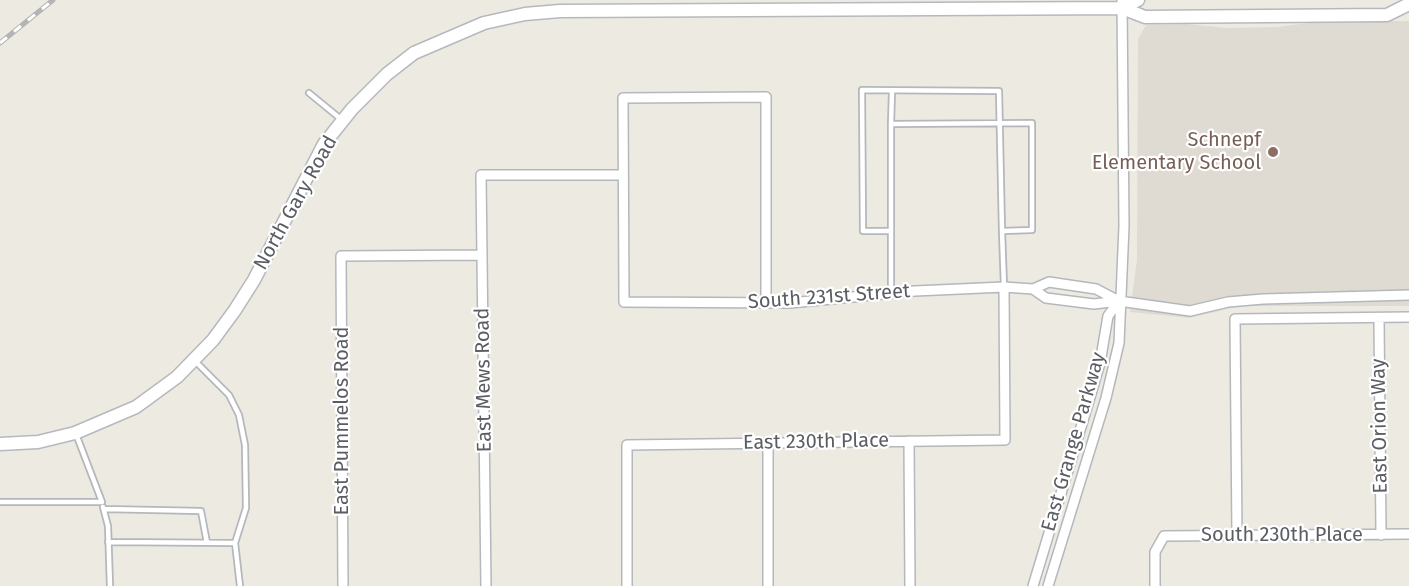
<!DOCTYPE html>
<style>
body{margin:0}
canvas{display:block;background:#edeae1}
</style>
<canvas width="1409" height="586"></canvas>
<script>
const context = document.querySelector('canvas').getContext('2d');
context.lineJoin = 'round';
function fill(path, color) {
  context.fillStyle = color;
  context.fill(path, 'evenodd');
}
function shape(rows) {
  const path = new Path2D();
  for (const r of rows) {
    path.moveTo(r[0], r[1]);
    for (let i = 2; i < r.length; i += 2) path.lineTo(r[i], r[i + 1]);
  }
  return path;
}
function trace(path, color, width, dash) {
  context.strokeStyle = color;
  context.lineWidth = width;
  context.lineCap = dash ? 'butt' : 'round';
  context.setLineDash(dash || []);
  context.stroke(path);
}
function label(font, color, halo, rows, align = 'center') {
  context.font = font + ' "Fira Sans",sans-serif';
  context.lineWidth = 4.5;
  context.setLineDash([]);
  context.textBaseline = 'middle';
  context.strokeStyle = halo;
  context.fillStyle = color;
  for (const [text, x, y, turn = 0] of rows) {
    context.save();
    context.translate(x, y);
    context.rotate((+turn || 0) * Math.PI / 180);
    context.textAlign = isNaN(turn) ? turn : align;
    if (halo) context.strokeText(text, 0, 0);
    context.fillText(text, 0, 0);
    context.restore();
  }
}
fill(shape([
 [1409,21,1409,306,1240,306,1190,318,1130,312,1137,260,1138,39,1146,25,1186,24,1228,28,1277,27,1316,22]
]), '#dfdbd2');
const service = shape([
 [309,93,342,120],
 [891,124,892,91],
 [891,231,863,231,862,90,999,91,1002,231],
 [891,294,891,124,1032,123,1032,230,1002,231,1004,287],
 [194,360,229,395,239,415,245,445,246,508,235,543,240,586],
 [0,502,102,502,76,434],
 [103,507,108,526,110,586],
 [104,509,201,511,207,543],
 [108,542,235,543]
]);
const minor = shape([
 [1033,289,1046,298,1094,304,1119,301,1190,311,1228,302,1263,299,1409,295],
 [766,303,766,97,623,98,624,302,790,303,915,291,1004,287,1033,289,1049,282,1096,289,1119,301],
 [1379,318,1381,535],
 [909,441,910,586],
 [1237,536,1235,319,1409,317],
 [343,586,341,256,482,255],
 [486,586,481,175,623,175],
 [627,586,627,445,1005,440,1004,287],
 [768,586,768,443],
 [1033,586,1088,404,1100,363,1108,316,1119,301],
 [1048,586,1106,398,1119,343,1124,226,1122,0],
 [1155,586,1155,552,1164,536,1409,534]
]);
const secondary = shape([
 [1122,8,1138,0],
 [0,444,38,442,75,433,136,407,177,377,213,340,235,310,254,280,324,144,352,109,387,74,414,53,484,23,525,14,560,11,1122,8,1145,17,1387,15,1407,5]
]);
trace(service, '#b4b8bc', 8);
trace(minor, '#b4b8bc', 12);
trace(secondary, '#b5b9be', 15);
trace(service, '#fff', 4.5);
trace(minor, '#fff', 9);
trace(secondary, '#fff', 12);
const rail = shape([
 [0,43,53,0]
]);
trace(rail, '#b3b4b4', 5);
trace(rail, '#fff', 3, [9]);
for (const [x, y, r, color] of [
 [1273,152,6,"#8d6e63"]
]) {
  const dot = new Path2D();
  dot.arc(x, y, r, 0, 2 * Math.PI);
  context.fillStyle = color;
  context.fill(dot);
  trace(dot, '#fff', 2);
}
label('20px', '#785e54', '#fff', [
 ["Schnepf",1261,140],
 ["Elementary School",1261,163]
], 'right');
label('20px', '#5a5e63', '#fff', [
 ["North Gary Road",296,203,-61],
 ["South 231st Street",829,297,-4],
 ["East Mews Road",484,380,-91],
 ["East Pummelos Road",342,421,-90],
 ["East Orion Way",1380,426,-91],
 ["East 230th Place",816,442,-1],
 ["East Grange Parkway",1074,442,-74],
 ["South 230th Place",1282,535]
]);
</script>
